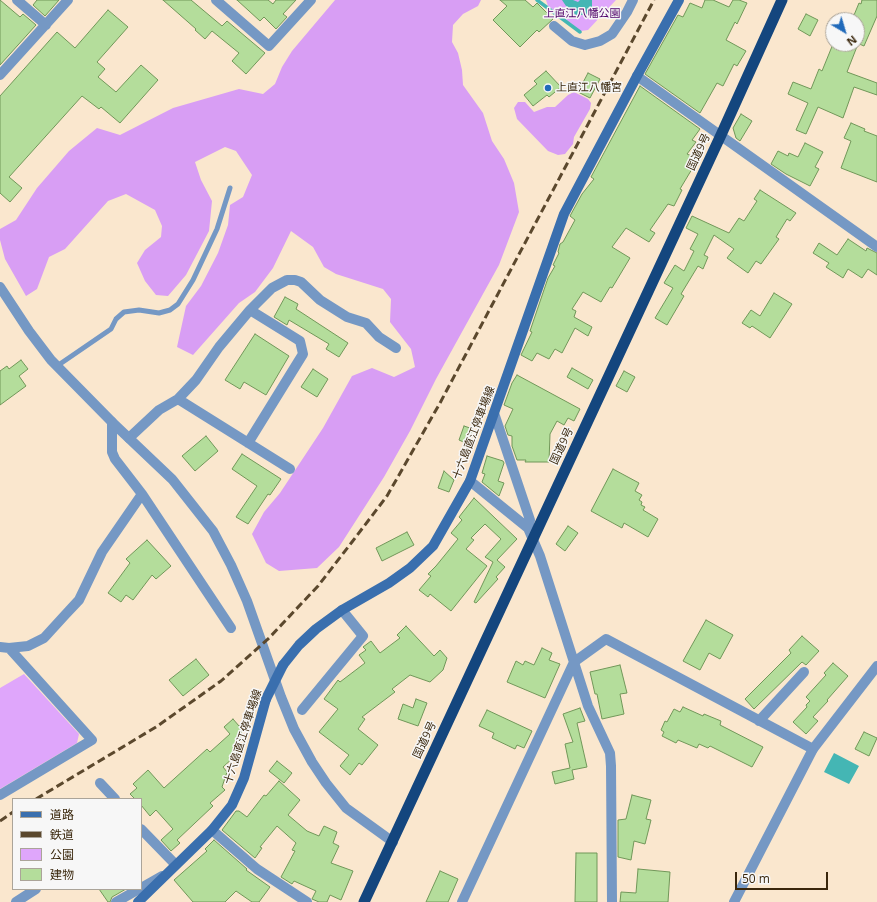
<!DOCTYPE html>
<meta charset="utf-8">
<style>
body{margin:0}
#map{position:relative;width:877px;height:902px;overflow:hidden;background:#fae7ce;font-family:"Open Sans","Noto Sans JP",sans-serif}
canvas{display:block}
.legend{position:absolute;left:12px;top:798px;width:130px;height:92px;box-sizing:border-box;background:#f7f7f7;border:1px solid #aba499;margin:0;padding:5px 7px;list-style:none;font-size:12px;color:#3a270c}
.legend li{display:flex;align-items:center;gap:8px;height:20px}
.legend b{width:20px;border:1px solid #aba499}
.north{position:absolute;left:825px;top:12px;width:40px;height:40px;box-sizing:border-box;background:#f7f7f7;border:1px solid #aba499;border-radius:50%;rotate:142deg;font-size:11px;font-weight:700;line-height:16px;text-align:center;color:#3a270c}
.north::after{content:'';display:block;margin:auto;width:14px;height:18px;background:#216aba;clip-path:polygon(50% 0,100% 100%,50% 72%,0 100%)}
.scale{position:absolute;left:735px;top:872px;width:93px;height:18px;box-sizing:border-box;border:2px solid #3a270c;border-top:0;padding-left:5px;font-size:12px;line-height:14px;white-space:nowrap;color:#3a270c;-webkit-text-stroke:3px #f7f7f7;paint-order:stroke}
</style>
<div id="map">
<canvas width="877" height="902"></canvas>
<ul class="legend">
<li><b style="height:5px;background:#3a6fae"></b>道路</li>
<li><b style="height:5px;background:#5b482d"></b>鉄道</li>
<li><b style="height:11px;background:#dfa6fb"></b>公園</li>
<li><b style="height:11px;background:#b4dd9b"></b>建物</li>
</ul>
<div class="north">N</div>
<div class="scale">50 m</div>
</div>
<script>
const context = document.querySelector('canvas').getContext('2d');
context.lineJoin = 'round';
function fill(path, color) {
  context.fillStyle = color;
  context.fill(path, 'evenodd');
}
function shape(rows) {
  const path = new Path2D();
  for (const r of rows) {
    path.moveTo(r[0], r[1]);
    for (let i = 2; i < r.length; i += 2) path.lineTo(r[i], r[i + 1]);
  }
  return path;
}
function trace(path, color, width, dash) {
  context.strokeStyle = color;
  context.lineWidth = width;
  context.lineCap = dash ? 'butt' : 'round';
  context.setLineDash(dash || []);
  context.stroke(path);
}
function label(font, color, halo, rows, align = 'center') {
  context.font = font + ' "Open Sans","Noto Sans JP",sans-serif';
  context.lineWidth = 3;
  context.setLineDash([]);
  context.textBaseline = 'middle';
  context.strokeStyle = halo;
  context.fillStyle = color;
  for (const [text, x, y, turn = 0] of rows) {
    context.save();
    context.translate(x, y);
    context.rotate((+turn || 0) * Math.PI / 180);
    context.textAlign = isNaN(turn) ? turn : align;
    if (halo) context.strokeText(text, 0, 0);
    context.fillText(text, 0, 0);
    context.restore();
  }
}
fill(shape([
 [546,0,616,0,588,30,581,31,548,6],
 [24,674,79,734,77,743,0,789,0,688]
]), '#dfa6fb');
fill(shape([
 [335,0,481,0,478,6,463,14,453,25,452,42,458,53,462,70,463,85,483,113,492,141,504,159,514,183,519,212,499,265,436,379,410,431,384,477,339,547,317,568,279,571,266,563,252,534,264,512,280,493,323,428,352,376,372,368,394,377,415,367,411,349,390,322,391,299,383,289,336,274,324,267,313,247,291,231,273,268,255,292,239,303,193,355,177,347,186,306,201,286,218,253,228,225,230,205,243,197,252,175,236,151,225,147,195,162,201,180,212,201,209,231,186,275,168,296,156,295,145,281,137,263,145,250,161,237,162,226,155,210,126,194,108,201,65,249,49,257,37,289,26,296,5,259,0,240,0,229,16,220,37,188,69,151,97,128,120,135,173,108,239,89,263,94,275,84,282,67,292,51],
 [574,92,588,99,591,103,590,109,574,137,573,144,565,154,558,155,548,151,517,119,514,108,518,102,525,102,534,112,547,107,555,107,568,95]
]), '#d89ef4');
fill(shape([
 [562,0,573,0,578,2,580,0,592,0,592,7,586,15,576,15,568,9],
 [834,753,859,766,849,784,824,772]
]), '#44b6b4');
trace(shape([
 [537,0,580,32]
]), '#44b6b4', 3.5);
const building = shape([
 [0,0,20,17,23,14,36,25,0,65,0,0],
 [37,0,59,0,45,16,33,5,37,0],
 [163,0,191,0,222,26,227,21,265,53,246,74,232,61,239,53,212,31,205,39,195,30,196,29,163,0],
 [237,0,268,0,273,4,276,0,296,0,283,14,287,17,276,29,264,17,260,21,237,0],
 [500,0,525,0,533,7,537,3,553,19,539,32,537,30,520,47,493,20,507,6,500,0],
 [705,0,713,0,729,7,733,0,739,0,747,3,737,24,735,22,726,40,746,51,737,66,734,64,723,86,717,83,700,113,645,74,678,15,683,17,690,3,702,8,705,0],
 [862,0,877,0,877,16,864,46,857,43,857,20,852,20,859,3,861,4,862,0],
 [108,10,128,27,97,62,105,69,98,77,116,92,141,65,158,80,120,123,101,107,99,109,82,96,9,177,22,188,10,202,0,193,0,96,57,32,75,48,108,10],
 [806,14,818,20,810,36,798,29,806,14],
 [833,44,858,44,847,72,877,83,877,95,854,87,843,118,818,107,806,134,796,130,808,103,788,94,793,82,811,89,819,69,822,71,833,44],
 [546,71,561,87,549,97,547,95,533,106,524,95,537,84,534,81,546,71],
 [588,73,600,79,590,98,578,92,588,73],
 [640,86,700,129,692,140,696,142,687,154,698,159,680,189,682,190,674,206,668,204,650,230,655,233,649,242,626,228,612,247,630,258,612,288,610,287,601,302,583,292,572,309,576,311,574,317,592,327,588,336,575,328,562,353,555,349,549,359,537,353,532,361,521,355,532,332,530,331,548,278,555,266,553,265,559,253,558,252,560,244,563,242,575,220,570,216,582,194,594,179,591,177,640,86],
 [741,114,752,121,740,141,736,138,733,128,741,114],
 [851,123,865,129,864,131,877,136,877,182,841,168,851,141,844,138,851,123],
 [805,143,823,152,815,167,819,169,810,186,786,174,771,164,778,151,788,156,789,153,798,157,805,143],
 [760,190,796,213,790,221,787,219,776,237,779,239,761,264,756,261,748,273,727,258,734,249,714,235,704,255,708,257,703,269,698,266,681,294,684,296,667,325,655,318,673,288,664,283,675,265,684,271,694,251,690,249,698,234,686,228,692,216,729,233,739,218,744,221,757,201,754,199,760,190],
 [848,239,866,251,867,248,877,253,877,275,868,269,862,278,848,269,843,278,826,267,829,263,813,253,819,243,837,255,848,239],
 [774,293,792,304,770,338,752,326,750,328,742,323,751,310,760,316,774,293],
 [285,297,298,304,296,309,348,343,339,357,326,349,329,344,289,320,287,325,274,317,285,297],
 [255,334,289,356,266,395,244,382,240,389,225,380,255,334],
 [21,360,28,369,19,376,26,386,0,405,0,371,7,366,9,369,21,360],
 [572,368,593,380,588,389,567,377,572,368],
 [313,369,328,379,317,397,301,387,313,369],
 [624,371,635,377,627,392,616,386,624,371],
 [517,375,580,409,574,421,568,418,564,425,557,421,550,434,549,462,525,462,526,460,517,460,512,446,512,436,508,435,505,426,513,409,504,405,512,383,517,375],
 [464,426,473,429,468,444,459,440,464,426],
 [206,436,218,451,195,471,182,456,206,436],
 [242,454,281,479,270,495,268,494,248,524,236,517,257,486,232,469,242,454],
 [487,456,503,461,504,463,498,481,504,483,499,496,482,482,485,474,482,473,487,456],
 [613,469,639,483,635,491,642,495,639,500,642,502,641,505,645,507,643,510,658,519,648,537,624,523,622,528,591,511,613,469],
 [444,471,454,480,449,492,438,488,444,471],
 [474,498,517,539,497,560,505,567,496,577,498,579,476,603,474,602,493,562,485,557,501,539,485,524,471,538,474,540,466,549,487,566,451,611,430,594,428,597,419,590,431,576,428,574,436,566,458,539,451,533,462,520,459,517,474,498],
 [568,526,578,533,565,551,556,544,568,526],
 [407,532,414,545,382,561,376,548,407,532],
 [147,540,171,566,156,579,152,575,133,600,126,595,121,602,108,593,130,563,126,559,147,540],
 [706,620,733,635,720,659,709,653,700,670,683,661,706,620],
 [406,626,434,656,440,650,447,658,443,670,430,682,410,675,392,689,395,692,362,717,365,719,358,729,378,745,362,765,359,763,350,775,340,766,349,755,319,732,338,709,324,699,338,680,340,682,365,663,359,655,366,650,363,647,371,641,380,653,400,638,397,635,406,626],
 [802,636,819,651,806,665,802,662,754,709,745,699,791,653,789,650,802,636],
 [542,648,552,653,549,660,560,664,545,698,507,682,516,661,523,665,525,661,534,665,542,648],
 [196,659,209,675,183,696,169,680,196,659],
 [833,663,848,676,827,700,828,701,813,717,818,721,806,734,793,722,807,707,806,705,810,701,806,697,826,675,824,673,833,663],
 [620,665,627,693,620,694,624,714,602,719,597,694,595,694,590,672,620,665],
 [416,699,427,703,418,726,398,719,403,704,413,708,416,699],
 [683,707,703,716,704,714,721,721,720,725,763,747,752,767,710,746,708,748,699,744,697,748,678,740,676,743,662,736,664,732,661,730,665,721,667,722,674,709,680,712,683,707],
 [580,708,585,721,577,723,587,767,572,770,574,779,555,784,552,772,570,768,565,744,573,742,563,714,580,708],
 [487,710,532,731,524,748,517,745,515,749,492,738,494,733,479,726,487,710],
 [233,719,239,726,245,720,234,757,223,767,227,772,222,787,225,790,210,803,213,806,177,840,180,843,171,851,161,840,173,829,156,810,150,816,141,805,141,799,135,799,130,794,137,788,133,784,148,770,164,788,207,749,210,752,230,734,224,727,233,719],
 [864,732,877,738,869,756,855,749,864,732],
 [277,761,292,773,284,783,269,771,277,761],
 [279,781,300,800,288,815,307,831,319,836,324,826,337,832,333,843,339,846,331,863,353,871,341,900,330,895,327,902,319,902,312,899,316,891,294,881,292,884,281,877,295,851,292,850,296,843,277,826,260,847,262,848,255,858,222,830,236,811,239,811,247,817,264,795,266,796,279,781],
 [632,795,651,800,646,819,651,820,645,844,634,841,631,860,618,857,618,820,626,819,632,795],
 [214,840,247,869,246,870,270,887,259,902,252,902,236,891,225,902,193,902,174,880,207,851,205,849,214,840],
 [576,853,597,853,597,902,575,902,576,853],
 [638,869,670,872,668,902,620,902,621,892,636,893,638,869],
 [440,871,458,879,448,902,426,902,440,871],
 [99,889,126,889,112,897,110,902,108,902,99,889]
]);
fill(building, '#b4dd9b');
trace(building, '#719759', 1);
trace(shape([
 [57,366,111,329,116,319,124,312,139,310,159,313,170,310,178,304,193,280,217,229,230,188]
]), '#7598c4', 5);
trace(shape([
 [17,0,46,25],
 [216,0,269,46,311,0],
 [554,26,572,41,585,45,600,41,612,34,627,12,633,0],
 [0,75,68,0],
 [637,76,877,247],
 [250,310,272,288,287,280,295,280,301,282,320,300,347,317,366,323,379,337,396,348],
 [178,399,290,469],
 [494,413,530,520,528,528],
 [129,438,159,410,178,399,196,380,219,347,250,310,300,341,303,354,248,443],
 [470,481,528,528,540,556,588,706,610,753,611,766,612,902],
 [142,494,231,628],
 [0,647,9,648,28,646,44,638,65,615,79,600,102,552,142,494,115,459,112,452,112,422],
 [302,710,363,636,342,610],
 [759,721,804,672],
 [100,783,115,799],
 [0,795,92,740,9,648],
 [141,829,175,864],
 [212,830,257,869,307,902],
 [141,888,162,876],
 [16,902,36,889],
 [116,902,139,889],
 [462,902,574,662,606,639,813,749]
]), '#7598c4', 10);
trace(shape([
 [0,287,29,331,51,360,112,422,172,479,213,531,231,565,247,601,281,697,294,729,312,762,326,783,346,808,393,842],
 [734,902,813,749,877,666]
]), '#7598c4', 10);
trace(shape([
 [283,665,299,645,316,629,342,610,389,583,410,568,433,546,470,481,564,214,637,76,679,0],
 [138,902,212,830,232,805,244,778,266,699]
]), '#3a6fae', 10);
trace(shape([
 [364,902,721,135,782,0]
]), '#14467e', 11);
trace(shape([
 [36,799,156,727,221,681,269,638,318,586,352,542,387,496,440,403,654,0],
 [0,821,13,812]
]), '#5b482d', 3, [8, 4]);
trace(shape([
 [266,699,283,665]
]), '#3a6fae', 10);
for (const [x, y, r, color] of [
 [548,88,4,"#216aba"]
]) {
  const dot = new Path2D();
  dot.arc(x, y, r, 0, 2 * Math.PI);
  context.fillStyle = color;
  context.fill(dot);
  trace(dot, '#f7f7f7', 1.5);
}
label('11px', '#4e0068', '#f7f7f7', [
 ["上直江八幡公園",582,14]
]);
label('11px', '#3a270c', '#f7f7f7', [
 ["上直江八幡宮",556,88]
], 'left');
label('11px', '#3a270c', '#f7f7f7', [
 ["国道9号",699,152,-65],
 ["十六島直江停車場線",474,433,-69],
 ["国道9号",562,446,-65],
 ["十六島直江停車場線",243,737,-72],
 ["国道9号",425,740,-65]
]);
</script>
